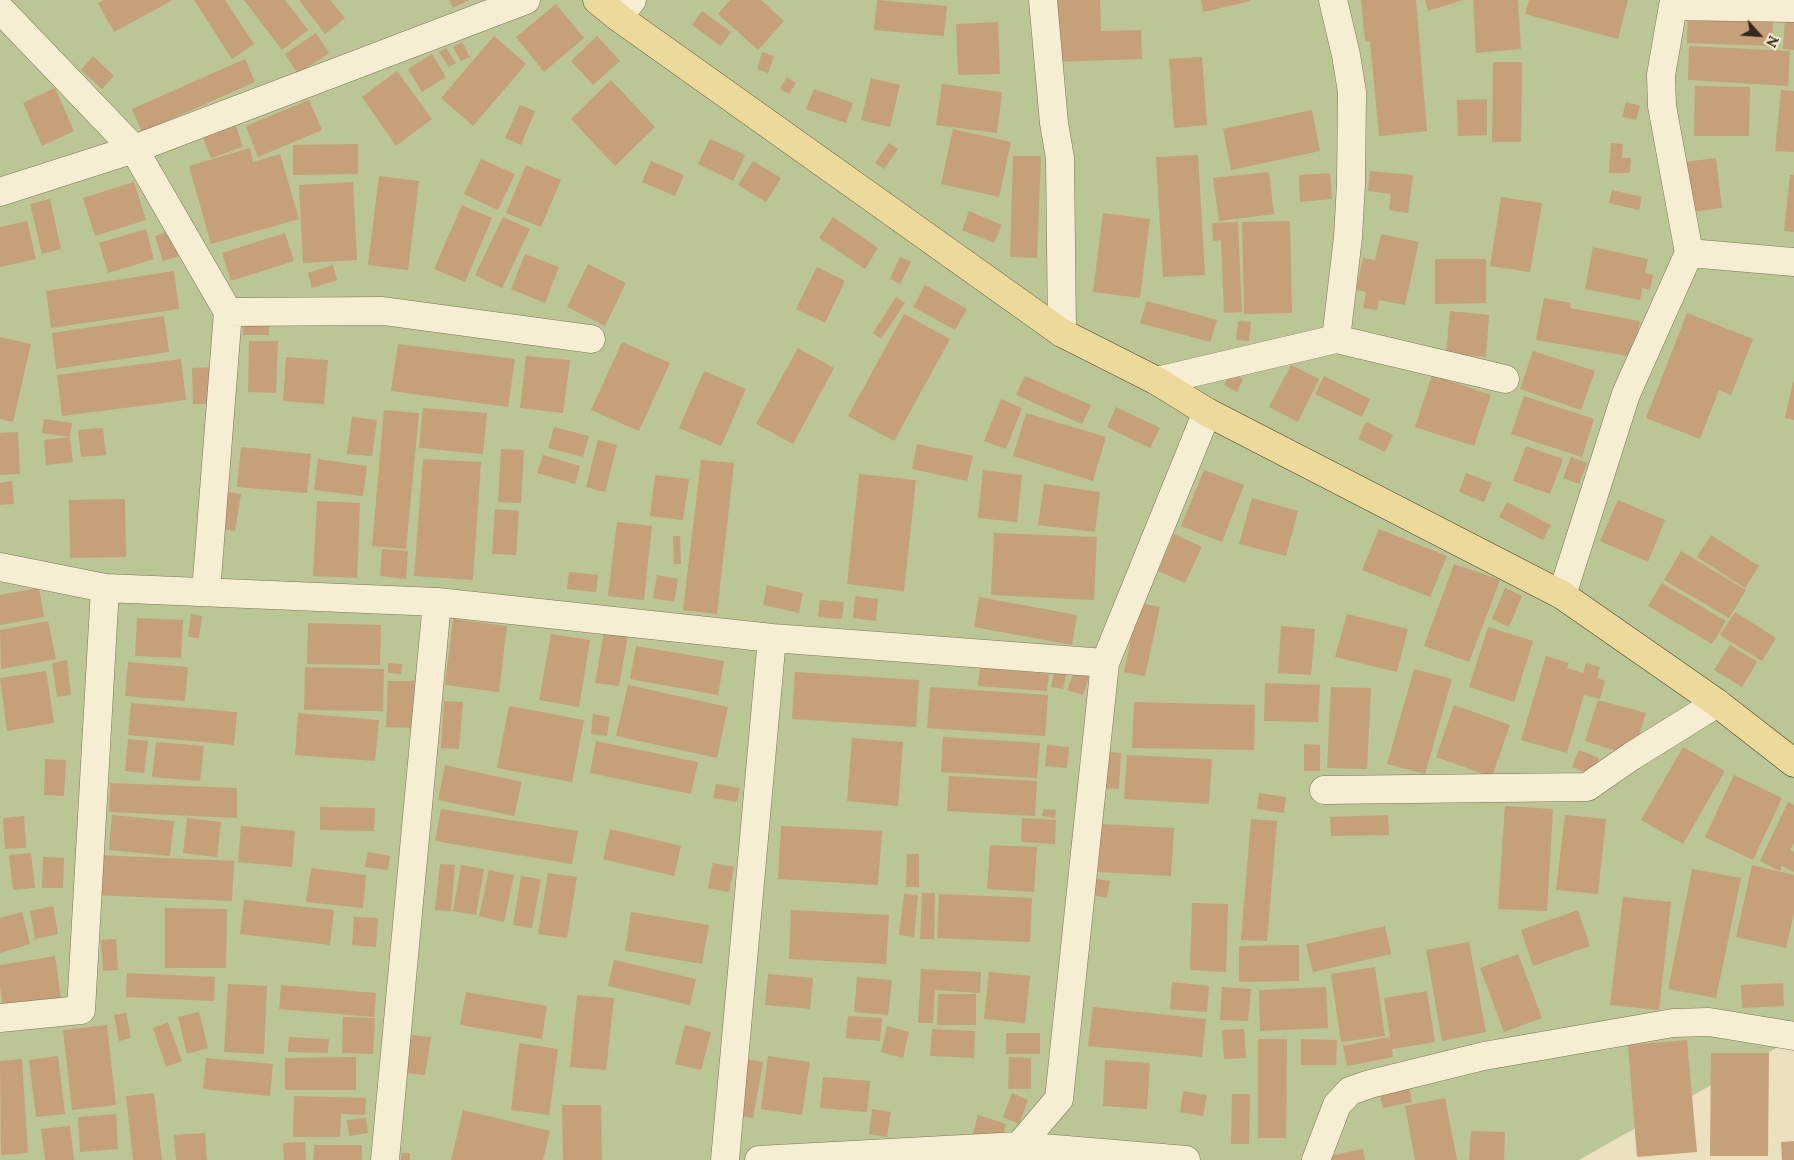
<!DOCTYPE html>
<style>
body{margin:0}
#map{position:relative;width:1794px;height:1160px;overflow:hidden;background:#eae1bf;font-family:Lora,serif}
canvas{display:block}
.north{position:absolute;left:1734px;top:10px;width:50px;height:50px;-webkit-text-stroke:4px #f2ebce;paint-order:stroke;rotate:116deg;font-size:14px;font-weight:700;line-height:20px;text-align:center;color:#32291c}
.north::after{content:'';display:block;margin:auto;width:18px;height:22px;background:#32291c;clip-path:polygon(50% 0,100% 100%,50% 72%,0 100%)}
</style>
<div id="map">
<canvas width="1794" height="1160"></canvas>
<div class="north">N</div>
</div>
<script>
const context = document.querySelector('canvas').getContext('2d');
context.lineJoin = 'round';
function fill(path, color) {
  context.fillStyle = color;
  context.fill(path, 'evenodd');
}
function shape(rows) {
  const path = new Path2D();
  for (const r of rows) {
    path.moveTo(r[0], r[1]);
    for (let i = 2; i < r.length; i += 2) path.lineTo(r[i], r[i + 1]);
  }
  return path;
}
function trace(path, color, width, dash) {
  context.strokeStyle = color;
  context.lineWidth = width;
  context.lineCap = dash ? 'butt' : 'round';
  context.setLineDash(dash || []);
  context.stroke(path);
}
fill(shape([
 [0,0,1794,0,1794,1038,1579,1160,0,1160]
]), '#bbc695');
fill(shape([
 [104,0,173,0,114,32,98,3],
 [194,0,225,0,254,44,232,59],
 [244,0,285,0,308,30,282,50],
 [299,0,330,0,345,18,325,34],
 [449,0,469,0,453,8],
 [730,0,761,0,784,21,758,50,718,14],
 [877,0,947,6,944,36,874,30],
 [1051,0,1100,0,1101,31,1141,30,1142,59,1053,62],
 [1201,0,1251,0,1251,1,1203,12],
 [1361,0,1416,0,1427,131,1379,136,1370,41,1365,42],
 [1425,0,1463,0,1428,11],
 [1473,0,1518,0,1521,49,1476,53],
 [1529,0,1628,0,1618,39,1525,14],
 [556,4,584,38,544,72,516,37],
 [1688,10,1773,13,1772,46,1687,43],
 [702,11,731,32,721,46,692,25],
 [1785,17,1794,18,1794,50,1783,49],
 [998,22,1000,74,958,75,956,24],
 [316,33,329,53,298,74,285,54],
 [494,36,526,64,473,126,441,98],
 [597,36,620,61,593,85,571,61],
 [462,42,470,57,461,61,453,47],
 [1689,46,1790,51,1788,86,1688,80],
 [446,48,456,63,449,67,439,52],
 [762,52,774,56,768,73,757,69],
 [432,54,446,77,422,92,408,69],
 [93,56,114,76,102,89,81,70],
 [1202,57,1207,125,1174,128,1169,59],
 [245,59,255,82,142,132,132,109],
 [1493,62,1522,62,1521,142,1492,142],
 [397,71,432,119,396,146,362,97],
 [787,77,796,83,789,94,780,89],
 [871,78,900,85,890,127,861,120],
 [611,80,655,127,615,166,571,119],
 [942,84,1002,92,997,133,936,125],
 [1695,86,1750,87,1749,136,1694,136],
 [55,88,74,131,42,146,23,103],
 [814,89,853,103,846,123,806,109],
 [1781,90,1794,91,1794,152,1775,151],
 [1487,99,1487,135,1458,136,1457,100],
 [309,100,322,130,258,157,246,126],
 [1626,102,1640,106,1636,120,1622,117],
 [520,105,535,111,521,145,505,138],
 [1312,110,1320,151,1231,170,1223,129],
 [236,126,243,147,211,158,203,138],
 [953,129,1011,142,999,197,941,184],
 [710,139,745,155,733,181,698,164],
 [889,143,898,149,884,169,875,163],
 [1611,143,1623,144,1622,158,1631,158,1630,173,1609,173],
 [358,144,358,174,293,175,293,145],
 [250,148,253,162,280,154,299,219,211,244,189,166],
 [1198,155,1205,275,1163,277,1156,157],
 [1013,156,1041,156,1037,258,1010,257],
 [1716,158,1722,208,1682,213,1676,163],
 [481,159,515,174,498,210,464,194],
 [651,161,684,175,675,196,642,182],
 [753,161,781,178,766,202,738,185],
 [526,165,561,180,541,227,506,213],
 [1370,171,1413,175,1408,213,1389,210,1391,194,1368,191],
 [1269,172,1274,214,1219,221,1213,178],
 [1330,173,1332,199,1300,202,1299,175],
 [1790,175,1794,175,1794,232,1784,231],
 [379,176,419,181,408,270,368,265],
 [134,182,146,220,95,236,83,198],
 [353,182,357,260,303,263,299,185],
 [1612,190,1642,197,1639,210,1609,203],
 [1501,197,1542,203,1530,272,1490,266],
 [50,199,61,249,42,254,30,204],
 [462,205,492,218,465,282,434,269],
 [969,211,1002,225,994,243,962,230],
 [1103,213,1150,219,1140,298,1093,292],
 [503,217,530,229,502,288,475,275],
 [833,217,878,248,865,269,819,238],
 [27,221,36,259,0,267,0,227],
 [1290,221,1292,313,1244,314,1242,222],
 [1238,222,1242,312,1224,313,1221,240,1213,241,1212,223],
 [146,229,154,259,108,273,99,243],
 [171,230,180,256,163,261,155,236],
 [285,233,294,261,231,281,222,253],
 [1381,234,1419,242,1405,305,1379,300,1377,310,1363,308,1366,292,1356,290,1363,258,1375,260],
 [1593,247,1648,259,1645,273,1653,275,1650,290,1642,288,1640,300,1585,289],
 [525,254,559,267,545,303,511,289],
 [900,257,911,262,900,284,890,279],
 [1435,259,1486,259,1486,303,1435,304],
 [588,264,626,283,605,326,567,307],
 [333,265,337,280,312,288,308,273],
 [817,267,845,281,825,323,796,309],
 [174,271,179,309,51,328,46,291],
 [925,285,967,309,955,330,913,307],
 [896,297,905,303,881,339,873,333],
 [1544,298,1571,303,1570,308,1640,321,1633,357,1536,340],
 [1147,301,1217,320,1210,342,1140,323],
 [1450,311,1489,315,1486,357,1446,353],
 [1687,313,1753,339,1731,395,1719,390,1700,439,1646,418],
 [904,314,950,339,894,441,848,416],
 [164,316,169,352,56,369,52,333],
 [243,320,269,320,269,335,243,335],
 [1238,321,1251,322,1249,341,1236,340],
 [0,337,31,344,13,422,0,419],
 [249,341,278,341,276,393,248,392],
 [622,342,670,363,639,431,591,410],
 [398,344,515,359,508,407,391,391],
 [798,348,834,368,793,444,756,424],
 [1533,351,1595,371,1581,410,1520,389],
 [526,356,570,360,563,413,520,408],
 [286,357,328,360,324,404,283,401],
 [181,359,186,400,62,416,57,375],
 [1291,365,1319,379,1298,422,1269,407],
 [211,367,211,404,193,404,192,368],
 [704,371,746,389,721,446,679,428],
 [1231,372,1243,379,1237,392,1224,385],
 [1432,375,1491,395,1474,446,1415,427],
 [1025,376,1091,405,1082,424,1016,395],
 [1324,376,1370,399,1362,417,1315,394],
 [1793,382,1794,382,1794,420,1785,418],
 [1524,396,1594,419,1582,457,1511,434],
 [1001,399,1022,408,1006,449,984,441],
 [1116,407,1160,428,1150,448,1107,427],
 [423,408,487,413,483,454,419,448],
 [384,410,419,413,406,549,372,546],
 [1026,413,1106,437,1093,481,1013,456],
 [352,417,377,420,372,456,347,454],
 [44,419,72,423,70,437,42,433],
 [1366,422,1393,435,1385,452,1358,439],
 [554,427,589,436,583,457,548,448],
 [103,428,106,455,81,457,78,430],
 [18,432,20,474,0,475,0,433],
 [70,437,73,462,46,465,44,440],
 [598,440,617,445,605,492,586,487],
 [917,444,973,456,967,481,912,469],
 [1526,446,1563,459,1550,494,1513,481],
 [241,447,311,454,307,493,237,487],
 [501,449,524,450,521,503,498,502],
 [543,455,580,466,575,484,537,473],
 [1571,457,1587,463,1579,484,1563,478],
 [318,459,367,466,363,496,314,490],
 [423,459,481,462,473,580,414,576],
 [701,460,734,463,717,614,683,610],
 [983,470,1022,475,1017,522,978,518],
 [1204,470,1244,485,1222,542,1181,526],
 [1466,473,1492,483,1484,502,1459,492],
 [859,474,916,480,904,591,847,584],
 [655,475,689,479,683,520,650,516],
 [12,481,14,504,0,505,0,483],
 [1044,484,1100,492,1095,532,1038,525],
 [220,491,241,494,235,531,214,527],
 [1252,498,1298,511,1286,556,1239,544],
 [125,499,126,557,70,558,69,500],
 [1618,500,1665,520,1648,562,1600,541],
 [317,501,360,503,357,578,313,576],
 [1507,502,1551,525,1543,540,1499,517],
 [495,509,519,511,516,555,492,554],
 [617,522,652,526,644,600,608,596],
 [1379,529,1447,556,1430,597,1362,570],
 [994,533,1097,537,1094,600,991,595],
 [1174,534,1202,547,1185,583,1158,571],
 [1711,535,1759,566,1745,588,1697,557],
 [673,536,680,536,681,564,674,564],
 [382,549,408,551,406,579,380,576],
 [1681,551,1746,590,1729,618,1664,580],
 [1454,564,1500,580,1469,662,1424,646],
 [569,572,598,575,596,592,567,589],
 [657,575,678,579,674,602,653,598],
 [1662,583,1726,621,1712,644,1648,606],
 [767,585,803,593,799,613,763,605],
 [39,588,44,617,0,625,0,595],
 [1505,588,1522,596,1509,627,1492,619],
 [855,596,878,599,876,621,853,618],
 [979,597,1077,615,1072,645,974,627],
 [820,600,844,602,842,619,818,617],
 [1138,603,1160,607,1145,676,1124,672],
 [1735,612,1776,638,1762,661,1720,635],
 [191,614,202,616,199,638,188,637],
 [1347,614,1408,629,1397,672,1335,657],
 [137,618,183,620,181,658,135,656],
 [453,619,507,626,499,692,445,685],
 [48,621,56,659,1,669,0,630],
 [308,623,381,625,380,665,307,664],
 [1281,626,1315,629,1311,675,1278,673],
 [1488,627,1533,641,1514,702,1469,687],
 [604,632,628,635,619,686,595,683],
 [551,634,590,640,579,707,539,700],
 [1730,645,1757,662,1742,687,1714,670],
 [636,646,724,661,718,695,630,679],
 [1546,656,1569,663,1567,668,1583,673,1586,663,1600,667,1597,678,1605,681,1600,699,1584,695,1567,753,1521,740],
 [67,660,71,695,57,697,52,663],
 [128,662,188,667,185,701,125,696],
 [388,663,402,664,401,674,388,673],
 [305,667,384,669,383,711,304,710],
 [980,668,1049,674,1047,691,978,686],
 [1414,669,1452,679,1425,774,1387,764],
 [46,671,54,723,7,731,0,678],
 [795,672,919,680,916,727,792,719],
 [1054,672,1066,675,1063,689,1051,687],
 [1074,672,1089,677,1083,695,1067,690],
 [388,681,415,681,414,728,386,727],
 [1265,683,1320,685,1318,722,1264,721],
 [628,685,728,707,717,758,616,736],
 [930,687,1048,695,1045,736,927,728],
 [1331,687,1371,688,1367,769,1327,768],
 [1598,700,1646,713,1632,756,1585,741],
 [444,701,463,702,459,749,441,748],
 [1134,702,1255,705,1254,750,1132,748],
 [131,703,237,712,234,745,128,735],
 [1454,705,1510,725,1492,777,1436,757],
 [509,706,584,720,572,782,497,768],
 [298,713,379,720,375,761,295,755],
 [593,714,610,717,607,736,591,734],
 [943,737,1040,743,1037,778,941,772],
 [852,738,903,742,898,806,847,801],
 [128,739,148,741,144,773,125,771],
 [596,741,698,762,691,794,590,773],
 [156,742,204,746,200,781,152,777],
 [1304,744,1320,745,1320,771,1304,771],
 [1047,745,1069,747,1067,768,1045,766],
 [1683,747,1725,771,1683,844,1641,820],
 [1579,750,1599,758,1592,775,1572,767],
 [1108,752,1121,753,1119,789,1105,788],
 [1127,755,1212,759,1209,804,1124,799],
 [45,759,66,760,64,796,44,795],
 [445,765,522,782,514,816,438,800],
 [1734,775,1782,798,1753,860,1705,837],
 [949,776,1037,781,1035,816,947,811],
 [110,783,237,788,237,818,109,812],
 [716,784,740,788,737,802,713,798],
 [1259,793,1286,797,1284,813,1257,809],
 [1788,802,1794,805,1794,843,1790,850,1794,852,1794,872,1782,866,1780,871,1760,861],
 [1505,806,1553,809,1547,911,1498,909],
 [320,807,375,808,374,831,320,830],
 [441,809,578,831,572,864,435,841],
 [1043,809,1056,810,1055,818,1042,816],
 [112,815,174,821,170,856,109,850],
 [1388,815,1389,835,1331,836,1330,817],
 [1565,815,1606,819,1598,894,1556,890],
 [24,816,26,848,5,849,3,818],
 [187,818,221,822,217,857,183,853],
 [1022,818,1056,820,1055,844,1021,842],
 [1251,819,1277,821,1267,941,1241,940],
 [1101,824,1174,828,1171,876,1098,872],
 [241,826,295,831,292,867,238,862],
 [781,826,882,831,878,885,778,879],
 [610,829,681,846,674,876,603,859],
 [990,845,1037,847,1034,892,987,889],
 [368,852,390,856,388,870,365,867],
 [31,853,35,888,13,890,9,855],
 [907,854,919,854,919,887,906,887],
 [97,855,234,861,232,901,95,895],
 [43,857,64,858,63,888,42,888],
 [713,863,734,867,729,892,708,888],
 [440,864,455,865,451,911,435,910],
 [461,865,484,869,476,915,453,911],
 [1752,865,1794,875,1794,913,1786,948,1736,937],
 [311,868,366,875,363,908,306,902],
 [1692,869,1741,878,1716,998,1668,989],
 [489,870,514,875,504,922,479,916],
 [548,873,577,877,567,938,538,934],
 [521,876,541,879,532,928,513,925],
 [1092,878,1110,881,1107,898,1089,895],
 [922,893,935,893,934,939,920,939],
 [904,894,918,895,914,937,899,935],
 [939,894,1032,898,1030,942,937,938],
 [1623,897,1671,902,1659,1010,1610,1005],
 [244,900,334,910,330,945,240,934],
 [1192,903,1228,904,1226,972,1190,970],
 [53,906,58,934,35,939,30,911],
 [165,908,227,909,226,968,165,968],
 [791,910,889,915,886,964,789,959],
 [1578,910,1590,946,1533,966,1521,930],
 [22,912,30,944,0,953,0,918],
 [631,912,709,925,702,964,625,951],
 [354,917,378,918,376,947,352,945],
 [1385,926,1391,954,1313,972,1306,944],
 [116,939,118,970,103,971,101,940],
 [1469,942,1486,1032,1442,1041,1426,950],
 [1299,945,1299,981,1239,982,1239,946],
 [1518,954,1542,1018,1504,1032,1480,968],
 [55,956,61,998,3,1007,0,987,0,965],
 [614,960,696,979,690,1005,608,986],
 [1375,967,1385,1036,1341,1042,1331,974],
 [921,969,981,972,980,993,935,990,933,1023,918,1023],
 [989,972,1030,976,1025,1023,984,1019],
 [127,973,215,977,214,1001,126,997],
 [768,974,813,978,810,1009,765,1005],
 [857,977,892,980,888,1015,854,1012],
 [1172,982,1209,986,1207,1012,1170,1009],
 [1783,983,1784,1006,1742,1008,1741,985],
 [228,984,267,986,264,1054,224,1052],
 [281,985,376,993,374,1017,279,1009],
 [1222,987,1251,989,1248,1021,1220,1020],
 [1326,987,1328,1028,1260,1031,1259,990],
 [1427,991,1435,1042,1392,1049,1393,1057,1347,1066,1343,1046,1389,1037,1391,1043,1384,998],
 [466,992,547,1006,542,1039,460,1025],
 [938,994,976,994,976,1025,937,1025],
 [577,995,614,998,606,1070,570,1067],
 [1093,1007,1206,1019,1202,1057,1088,1046],
 [199,1012,208,1048,187,1054,178,1017],
 [126,1013,131,1038,119,1041,114,1015],
 [848,1016,882,1018,880,1041,846,1038],
 [343,1017,375,1018,373,1054,342,1053],
 [168,1022,182,1061,166,1067,153,1028],
 [107,1025,116,1105,72,1110,63,1030],
 [685,1025,711,1032,701,1070,675,1064],
 [887,1026,909,1032,903,1058,881,1052],
 [932,1029,975,1031,974,1058,930,1056],
 [1244,1029,1246,1058,1224,1059,1222,1030],
 [1006,1033,1040,1033,1040,1054,1006,1054],
 [412,1035,431,1037,425,1075,406,1073],
 [289,1037,329,1039,328,1053,288,1052],
 [1258,1039,1287,1039,1286,1138,1258,1138],
 [1301,1039,1337,1040,1336,1065,1301,1065],
 [1687,1040,1697,1152,1637,1157,1628,1045],
 [519,1043,558,1049,549,1115,511,1110],
 [1711,1053,1769,1053,1768,1156,1710,1156],
 [58,1056,65,1114,36,1117,29,1060],
 [768,1056,810,1062,802,1115,761,1109],
 [356,1057,356,1090,285,1090,285,1058],
 [1009,1057,1031,1058,1031,1089,1008,1089],
 [206,1058,273,1064,270,1096,203,1089],
 [22,1059,28,1153,1,1155,0,1061],
 [745,1059,763,1062,753,1118,735,1115],
 [1105,1060,1150,1063,1147,1109,1103,1106],
 [823,1077,870,1081,867,1112,820,1108],
 [1408,1080,1412,1102,1383,1108,1378,1086],
 [1183,1091,1207,1095,1203,1116,1180,1112],
 [154,1093,162,1160,133,1160,126,1096],
 [1012,1093,1028,1100,1019,1124,1003,1117],
 [1232,1094,1250,1094,1249,1144,1231,1144],
 [294,1096,366,1098,365,1115,341,1114,340,1137,293,1137],
 [1445,1098,1457,1160,1415,1160,1405,1106],
 [562,1105,601,1105,602,1160,563,1160],
 [872,1109,891,1112,887,1137,869,1134],
 [463,1110,550,1131,543,1160,451,1160],
 [116,1114,118,1149,80,1152,78,1117],
 [978,1115,1006,1124,1000,1145,972,1136],
 [366,1118,368,1133,349,1136,347,1120],
 [70,1126,74,1160,45,1160,41,1129],
 [1471,1131,1505,1132,1504,1160,1469,1160],
 [205,1133,207,1160,176,1160,174,1135],
 [1794,1141,1794,1160,1782,1160,1781,1142],
 [305,1142,306,1160,284,1160,283,1143],
 [314,1145,362,1145,362,1160,313,1160],
 [1363,1149,1365,1160,1320,1160,1319,1158],
 [401,1153,410,1153,410,1160,401,1160]
]), '#c5a078');
const minor = shape([
 [1043,0,1054,123,1060,158,1062,333],
 [1333,0,1346,55,1352,92,1351,184,1348,237,1336,339],
 [1674,0,1661,75,1662,106,1689,253,1794,262],
 [1673,6,1794,8],
 [0,9,134,149,228,312,206,592],
 [618,17,632,0],
 [0,192,134,149,526,0],
 [228,312,383,311,591,339],
 [1157,381,1336,339,1505,379],
 [0,567,105,588],
 [1562,595,1626,394,1689,253],
 [1324,790,1587,787,1632,756,1717,703],
 [0,1018,81,1010,105,588,437,602,772,638,1105,663],
 [385,1160,437,602],
 [725,1160,772,638],
 [759,1160,1019,1146,1186,1160],
 [1018,1160,1019,1146,1059,1099,1105,663,1207,412],
 [1316,1160,1337,1105,1350,1091,1370,1084,1484,1056,1673,1023,1709,1022,1794,1036]
]);
const major = shape([
 [597,0,618,17,1062,333,1157,381,1207,412,1562,595,1717,703,1794,763]
]);
trace(minor, '#817259', 29);
trace(major, '#4f402d', 29);
trace(minor, '#f5eed2', 28);
trace(major, '#ebda99', 28);
</script>
